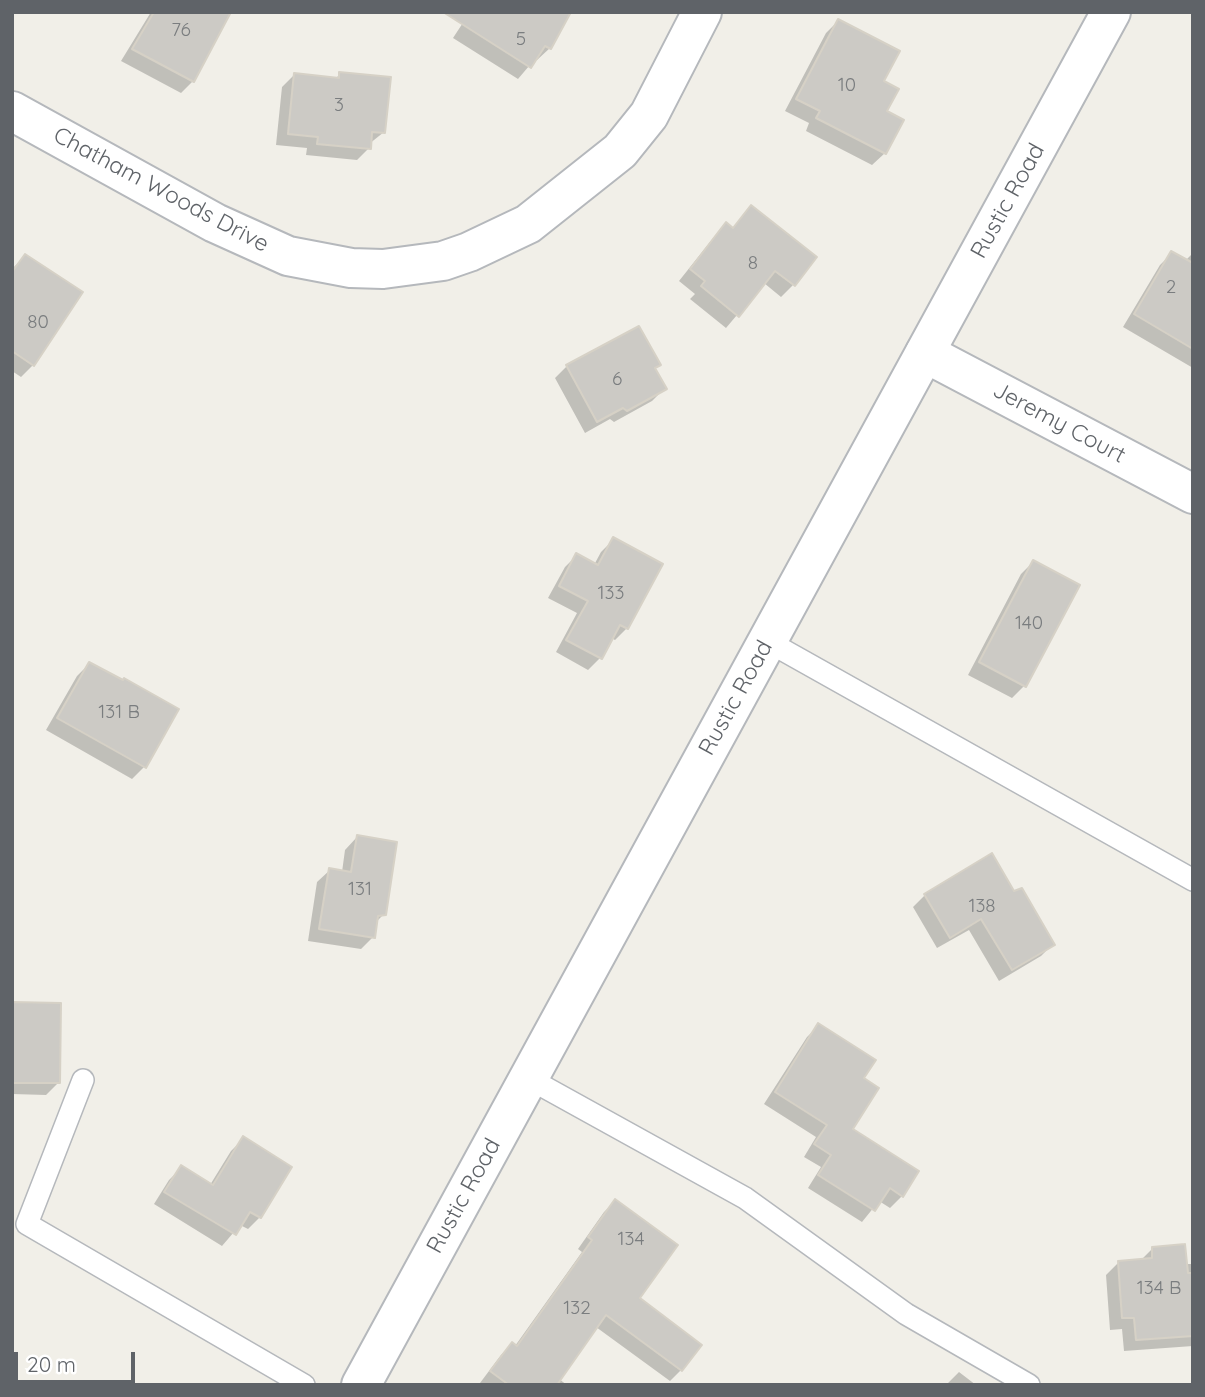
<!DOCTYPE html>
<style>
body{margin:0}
#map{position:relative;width:1205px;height:1397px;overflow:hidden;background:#f1efe8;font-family:Quicksand,sans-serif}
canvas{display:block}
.frame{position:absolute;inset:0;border:14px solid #5f6368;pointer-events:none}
.scale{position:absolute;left:14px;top:1352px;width:121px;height:32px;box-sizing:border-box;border:4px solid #5f6368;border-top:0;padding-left:9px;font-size:21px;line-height:24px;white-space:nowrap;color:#5f6368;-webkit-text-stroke:5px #fff;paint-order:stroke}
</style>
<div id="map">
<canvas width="1205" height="1397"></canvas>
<div class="frame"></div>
<div class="scale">20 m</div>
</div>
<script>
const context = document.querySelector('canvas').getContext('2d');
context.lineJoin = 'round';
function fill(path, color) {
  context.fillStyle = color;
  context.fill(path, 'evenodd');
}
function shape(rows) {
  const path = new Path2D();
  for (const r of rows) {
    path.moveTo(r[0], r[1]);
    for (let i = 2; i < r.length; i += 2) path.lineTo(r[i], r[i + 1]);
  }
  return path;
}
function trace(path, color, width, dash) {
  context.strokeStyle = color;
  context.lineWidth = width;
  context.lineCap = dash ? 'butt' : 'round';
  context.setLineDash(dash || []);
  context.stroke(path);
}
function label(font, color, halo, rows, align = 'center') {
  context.font = font + ' Quicksand,sans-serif';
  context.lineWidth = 6;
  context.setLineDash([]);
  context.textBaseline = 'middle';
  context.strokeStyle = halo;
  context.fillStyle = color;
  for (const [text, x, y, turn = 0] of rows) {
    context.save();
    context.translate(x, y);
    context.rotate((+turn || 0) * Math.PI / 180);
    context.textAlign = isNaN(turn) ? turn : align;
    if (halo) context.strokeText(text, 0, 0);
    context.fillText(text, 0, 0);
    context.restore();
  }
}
fill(shape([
 [151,12,228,13,193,81,181,93,121,61],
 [470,12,550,48,537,60,535,59,518,79,453,38],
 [838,21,882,82,885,112,885,153,872,165,806,131,809,123,785,111,826,33],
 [340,74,384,132,369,144,369,148,357,160,306,155,307,148,276,145,282,87,294,75,335,79],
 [751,207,793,285,781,297,764,283,726,328,690,299,695,294,679,281,714,237,726,225,732,229],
 [1172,253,1185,261,1193,253,1193,368,1123,327,1160,265],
 [25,256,33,365,21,377,12,371,12,269],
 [659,365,654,369,664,389,652,401,614,422,610,419,585,433,555,378,567,366],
 [613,540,627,628,615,640,611,638,600,658,588,670,556,652,577,613,548,598,565,567,577,555,594,565,601,552],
 [1033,562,1078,585,1024,686,1012,698,968,675,1021,574],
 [89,664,144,767,132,779,46,730,77,676],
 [357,837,384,914,375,923,373,937,361,949,308,941,317,882,330,870,342,872,345,850],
 [1014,894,1053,944,1041,956,999,981,969,930,937,948,913,907,925,895],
 [12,1004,58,1083,46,1095,12,1094],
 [819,1025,862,1079,851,1129,902,1196,890,1208,879,1201,862,1222,808,1188,821,1167,804,1157,816,1137,764,1104,807,1037],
 [243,1139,260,1217,248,1229,240,1225,222,1246,154,1204,169,1180,181,1168,210,1185,231,1151],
 [615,1201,637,1298,681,1370,670,1381,596,1327,559,1379,567,1385,483,1385,480,1383,501,1355,512,1344,515,1346,582,1252,578,1249,604,1212],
 [1153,1248,1185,1264,1193,1264,1193,1346,1124,1351,1122,1329,1110,1330,1106,1275,1118,1263,1140,1261],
 [959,1372,976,1385,946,1385]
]), '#0003');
const building = shape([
 [154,12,231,12,194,82,132,49,154,12],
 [443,12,571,12,551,49,545,46,531,68,443,12],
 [838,19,900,51,884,81,899,89,887,111,904,120,886,154,816,118,820,111,796,99,838,19],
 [339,72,391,77,385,133,372,132,371,149,317,144,318,137,288,134,294,73,339,78,339,72],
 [751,205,817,257,795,286,775,271,739,317,701,286,705,281,690,269,726,222,733,228,751,205],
 [1171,251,1193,263,1193,349,1134,314,1171,251],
 [25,254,83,292,34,366,12,351,12,272,25,254],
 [639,326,661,365,655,368,667,389,627,411,623,408,597,422,566,365,639,326],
 [613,537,663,564,628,629,620,625,602,659,566,640,588,601,559,586,576,553,598,565,613,537],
 [1033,560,1080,585,1026,687,979,662,1033,560],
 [89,662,123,680,124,678,179,709,146,768,57,718,89,662],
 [357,835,397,842,386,915,378,916,375,938,319,929,329,868,351,872,357,835],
 [992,853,1014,891,1022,888,1055,945,1012,970,981,919,950,938,924,894,992,853],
 [12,1002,61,1003,60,1083,12,1083,12,1002],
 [818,1023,876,1060,864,1078,879,1088,853,1129,919,1171,903,1197,890,1188,875,1211,818,1175,831,1155,814,1144,827,1125,775,1092,818,1023],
 [243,1136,292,1167,261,1218,250,1212,236,1235,164,1192,181,1165,213,1185,243,1136],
 [615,1199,678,1245,640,1298,702,1345,682,1371,606,1315,557,1385,509,1385,490,1371,512,1342,517,1346,592,1240,588,1237,615,1199],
 [1185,1244,1188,1273,1193,1273,1193,1336,1136,1340,1134,1318,1122,1318,1118,1261,1152,1258,1152,1247,1185,1244]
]);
fill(building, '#cccac5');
trace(building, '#d6d1c6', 2);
const service = shape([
 [767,641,1193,880],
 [528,1078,745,1198,906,1314,1029,1385],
 [83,1080,27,1224,304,1385]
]);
const minor = shape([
 [12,111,215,223,288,256,351,268,383,269,443,261,469,252,528,224,620,151,649,115,702,12],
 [925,353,1193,494]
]);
const tertiary = shape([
 [361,1385,1111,12]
]);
trace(service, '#b5b8bc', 24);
trace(minor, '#b5b8bc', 42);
trace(tertiary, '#b5b8bc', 42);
trace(service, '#fff', 21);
trace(minor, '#fff', 38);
trace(tertiary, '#fff', 38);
label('19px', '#7a7d7f', null, [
 ["76",181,30],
 ["5",521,39],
 ["10",847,85],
 ["3",339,105],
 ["8",753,263],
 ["2",1171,287],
 ["80",38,322],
 ["6",617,379],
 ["133",611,593],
 ["140",1029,623],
 ["131 B",119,712],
 ["131",360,889],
 ["138",982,906],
 ["134",631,1239],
 ["134 B",1159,1288],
 ["132",577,1308]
]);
label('23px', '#5f6368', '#fff', [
 ["Chatham Woods Drive",161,190,28],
 ["Rustic Road",1008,201,-61],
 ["Jeremy Court",1059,423,28],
 ["Rustic Road",736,698,-61],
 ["Rustic Road",464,1196,-61]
]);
</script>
